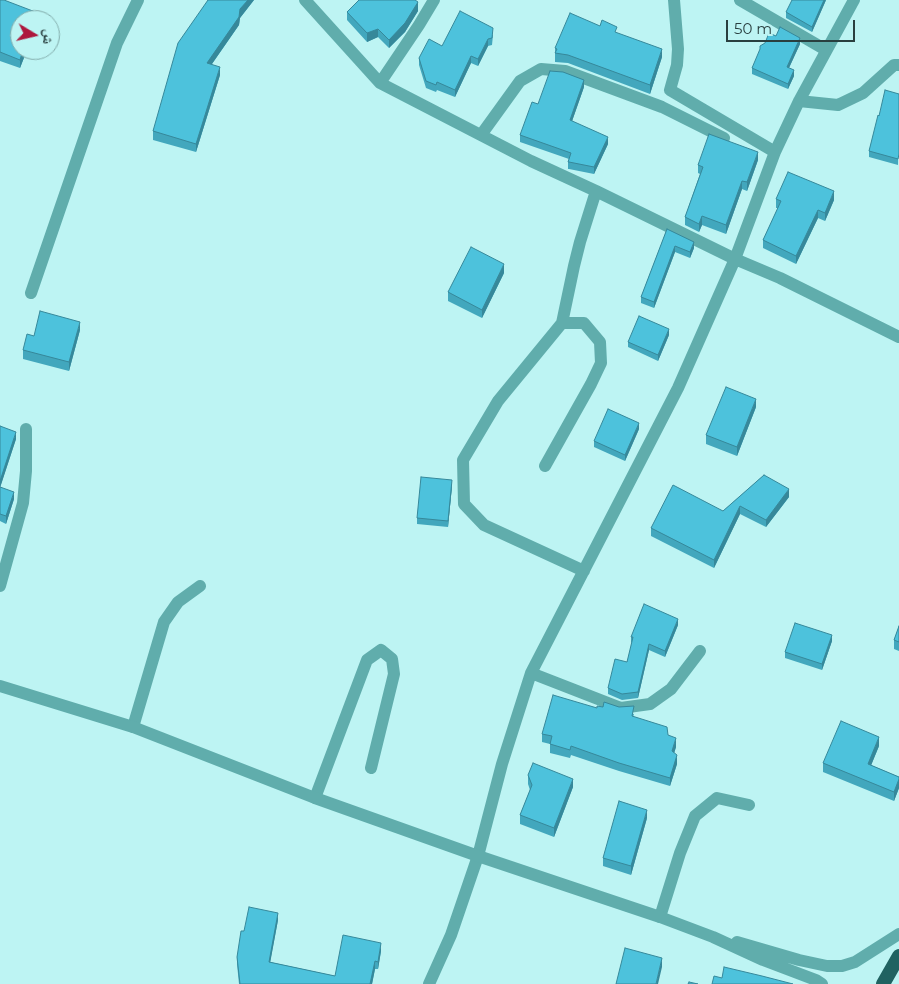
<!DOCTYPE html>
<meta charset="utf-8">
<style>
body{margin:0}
#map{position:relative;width:899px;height:984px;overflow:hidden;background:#bdf4f3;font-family:Montserrat,"Noto Naskh Arabic",sans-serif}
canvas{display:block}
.north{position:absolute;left:10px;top:10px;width:50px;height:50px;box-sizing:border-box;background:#bdf4f3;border:1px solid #82acab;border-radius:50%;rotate:99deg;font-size:14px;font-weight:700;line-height:20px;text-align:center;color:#293f3f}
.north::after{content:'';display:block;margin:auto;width:18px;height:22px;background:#ad183d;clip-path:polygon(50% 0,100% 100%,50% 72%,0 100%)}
.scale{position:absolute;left:726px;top:20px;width:129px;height:22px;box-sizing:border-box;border:2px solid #293f3f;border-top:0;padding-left:6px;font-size:15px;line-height:18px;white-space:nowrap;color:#293f3f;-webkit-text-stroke:4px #bdf4f3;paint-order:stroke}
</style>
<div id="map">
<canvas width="899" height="984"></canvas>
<div class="north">ش</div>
<div class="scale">50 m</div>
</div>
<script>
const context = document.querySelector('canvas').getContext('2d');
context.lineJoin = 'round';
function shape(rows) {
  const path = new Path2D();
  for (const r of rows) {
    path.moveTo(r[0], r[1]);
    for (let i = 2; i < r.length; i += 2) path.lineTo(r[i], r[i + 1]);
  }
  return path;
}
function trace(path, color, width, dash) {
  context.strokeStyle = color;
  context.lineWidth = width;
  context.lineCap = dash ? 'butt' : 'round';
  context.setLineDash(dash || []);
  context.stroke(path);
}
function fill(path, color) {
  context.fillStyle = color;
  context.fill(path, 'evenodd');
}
trace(shape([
 [305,0,380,83,531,161,596,191,735,259,780,278,899,337],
 [674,0,678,49,677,65,670,90,775,152],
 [740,0,826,50],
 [380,83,419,25,434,0],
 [799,101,838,105,863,93,894,65,899,65],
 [481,135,520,81,541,69,565,71,662,107,724,138],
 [31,293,117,43,138,0],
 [562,323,574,266,580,242,596,191],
 [545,466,591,384,601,363,600,342,584,323,562,323,498,401,463,460,464,504,484,525,584,571],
 [0,586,23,503,26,471,26,429],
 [531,673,621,708,650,704,671,689,700,651],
 [133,727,164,622,178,602,200,586],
 [315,798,367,660,381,650,392,659,394,674,371,768],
 [660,917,680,853,695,816,717,798,749,805],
 [429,984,451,935,478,856,502,764,531,673,678,388,735,259,775,152,799,101,854,0]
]), '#60adac', 12);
trace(shape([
 [0,686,133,727,315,798,478,856,660,917,713,937,763,960,816,980,822,984],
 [737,942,799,960,827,966,842,966,855,962,899,934]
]), '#60adac', 12);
trace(shape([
 [883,984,899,956]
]), '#206261', 14);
fill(shape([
 [0,0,38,20,20,50,27,50,20,68,0,61],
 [208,0,254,0,240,18,239,25,212,64,220,75,196,152,153,140,153,131],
 [826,0,812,32,786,18,786,12],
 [418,11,405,32,389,48,378,37,367,42,347,20,347,12],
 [617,33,662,57,650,94,568,63,555,62,555,48],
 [493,35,492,45,488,46,478,66,471,63,455,97,437,90,436,92,426,88,419,65,419,58,442,46],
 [776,36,800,44,789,68,794,76,788,89,752,74,752,68],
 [584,87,572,121,608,144,594,174,569,169,568,169,568,162,569,159,520,142,520,135,538,104],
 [899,94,898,165,869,157,869,151,879,116],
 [758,160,747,191,742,189,726,234,702,225,699,232,685,225,685,217,700,174,698,173,698,165],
 [776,199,834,200,825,221,818,218,796,264,763,248,763,240,778,208,776,208],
 [667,229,694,248,690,258,675,252,654,308,641,303,641,297],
 [504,273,482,318,448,301,448,292],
 [80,330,69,371,23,359,23,350],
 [669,335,658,361,628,347,628,342],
 [756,407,737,456,706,444,706,435],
 [0,426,16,439,0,487,14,499,6,524,0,521],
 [639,429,625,461,594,447,594,441],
 [764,475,789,497,766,527,740,514,714,568,651,536,651,528,723,511],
 [452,486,448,527,417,524,417,518],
 [678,625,665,657,649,650,638,698,622,700,608,694,608,688,627,662,632,643,631,642,631,637],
 [899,626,899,651,894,649,894,640],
 [832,641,822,670,785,658,785,652],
 [597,708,634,714,633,717,668,735,676,747,674,753,677,764,670,786,619,771,571,755,570,758,550,753,550,744,542,742,542,734],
 [879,746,871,765,899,777,899,788,894,801,823,772,823,763],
 [528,775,573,787,554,837,520,824,520,815,530,790,528,784],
 [647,818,631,875,603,866,603,858],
 [278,920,270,962,335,976,381,951,378,969,375,969,372,984,239,984,237,964,237,957,244,931]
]), '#42a7bd');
fill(shape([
 [248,0,254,0,240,18,239,25,207,71,207,63,240,9],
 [824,0,826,0,812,32,812,27],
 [418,2,418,11,405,32,389,48,389,40],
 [378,29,378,37,367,42,367,33],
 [800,38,800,44,787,72,787,67],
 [488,39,488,46,478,66,478,59],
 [662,49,662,57,650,94,650,85],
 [23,50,27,50,20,68,20,60],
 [471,56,471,63,455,97,455,90],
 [220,67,220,75,196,152,196,144],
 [794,70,794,76,788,89,788,84],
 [584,80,584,87,570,127,570,120],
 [608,137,608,144,594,174,594,167],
 [758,152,758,160,747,191,747,182],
 [742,181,742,189,726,234,726,225],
 [834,191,834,200,825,221,825,213],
 [818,210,818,218,796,264,796,256],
 [702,216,702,225,699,232,699,224],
 [694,242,694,248,690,258,690,252],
 [675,246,675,252,654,308,654,302],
 [504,264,504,273,482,318,482,310],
 [80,322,80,330,69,371,69,362],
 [669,329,669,335,658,361,658,355],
 [756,399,756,407,737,456,737,447],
 [639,423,639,429,625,461,625,455],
 [16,432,16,439,0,488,0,481],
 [452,480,452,486,448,527,448,521],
 [789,489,789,497,766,527,766,520],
 [14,492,14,499,6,524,6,516],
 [740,506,740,514,714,568,714,560],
 [678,619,678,625,665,657,665,651],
 [832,635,832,641,822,670,822,664],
 [649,644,649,650,638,698,638,692],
 [879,737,879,746,868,773,868,764],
 [676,738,676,747,672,760,672,751],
 [677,755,677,764,670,786,670,778],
 [573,779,573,787,554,837,554,828],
 [899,779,899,788,894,801,894,792],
 [647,810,647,818,631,875,631,866],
 [278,913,278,920,269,969,269,962],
 [381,943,381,951,378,969,378,962],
 [662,958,662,967,658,984,656,984],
 [375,961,375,969,372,984,370,984]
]), '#36889a');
const building = shape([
 [0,0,4,0,38,13,35,20,20,20,20,50,23,50,20,60,0,52,0,0],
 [208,0,248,0,240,9,239,17,207,63,220,67,196,144,153,131,178,43,208,0],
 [359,0,415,0,418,2,405,23,389,40,378,29,367,33,347,12,359,0],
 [792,0,824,0,812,27,786,12,792,0],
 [460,11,493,28,492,38,488,39,478,59,471,56,455,90,437,82,436,85,426,81,419,58,429,39,442,46,460,11],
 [570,13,600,26,602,20,617,27,615,32,662,49,650,85,568,55,555,53,557,49,555,48,570,13],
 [780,27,800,38,787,67,794,70,788,84,752,68,760,49,760,46,765,43,769,33,776,36,780,27],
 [550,71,563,72,584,80,570,120,608,137,594,167,569,162,568,162,571,153,520,135,532,102,538,104,550,71],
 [885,90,899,94,899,154,898,159,869,151,878,115,879,116,885,90],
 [709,134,758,152,747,182,742,181,726,225,702,216,699,224,685,217,703,167,698,165,709,134],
 [788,172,834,191,825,213,818,210,796,256,763,240,781,201,776,199,788,172],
 [667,229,694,242,690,252,675,246,654,302,641,297,667,229],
 [471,247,504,264,482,310,448,292,471,247],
 [40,311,80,322,69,362,23,350,27,334,34,336,40,311],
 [639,316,669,329,658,355,628,342,639,316],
 [726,387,756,399,737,447,706,435,726,387],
 [608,409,639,423,625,455,594,441,608,409],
 [0,426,16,432,0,481,0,426],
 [764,475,789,489,766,520,740,506,714,560,651,528,673,485,723,511,764,475],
 [421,477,452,480,448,521,417,518,421,477],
 [0,487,14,492,6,516,0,514,0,487],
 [644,604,678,619,665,651,649,644,638,692,622,694,608,688,615,659,627,662,633,637,631,637,644,604],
 [795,623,832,635,822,664,785,652,795,623],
 [899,626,899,642,894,640,899,626],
 [553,695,597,708,597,706,603,707,604,702,619,707,634,706,632,716,667,727,668,735,676,738,672,751,677,755,670,778,619,763,571,746,570,750,550,744,552,736,542,734,553,695],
 [841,721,879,737,868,764,899,777,899,779,894,792,823,763,841,721],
 [533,763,573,779,554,828,520,815,532,785,528,775,533,763],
 [619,801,647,810,631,866,603,858,619,801],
 [249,907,278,913,269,962,335,976,343,935,381,943,378,962,375,961,370,984,240,984,237,957,241,931,244,931,249,907],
 [625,948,662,958,656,984,616,984,625,948],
 [724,967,762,976,793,984,712,984,714,976,722,978,724,967],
 [689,982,698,984,688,984,689,982]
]);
fill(building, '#4dc2dc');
trace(building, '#36889a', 1);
</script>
